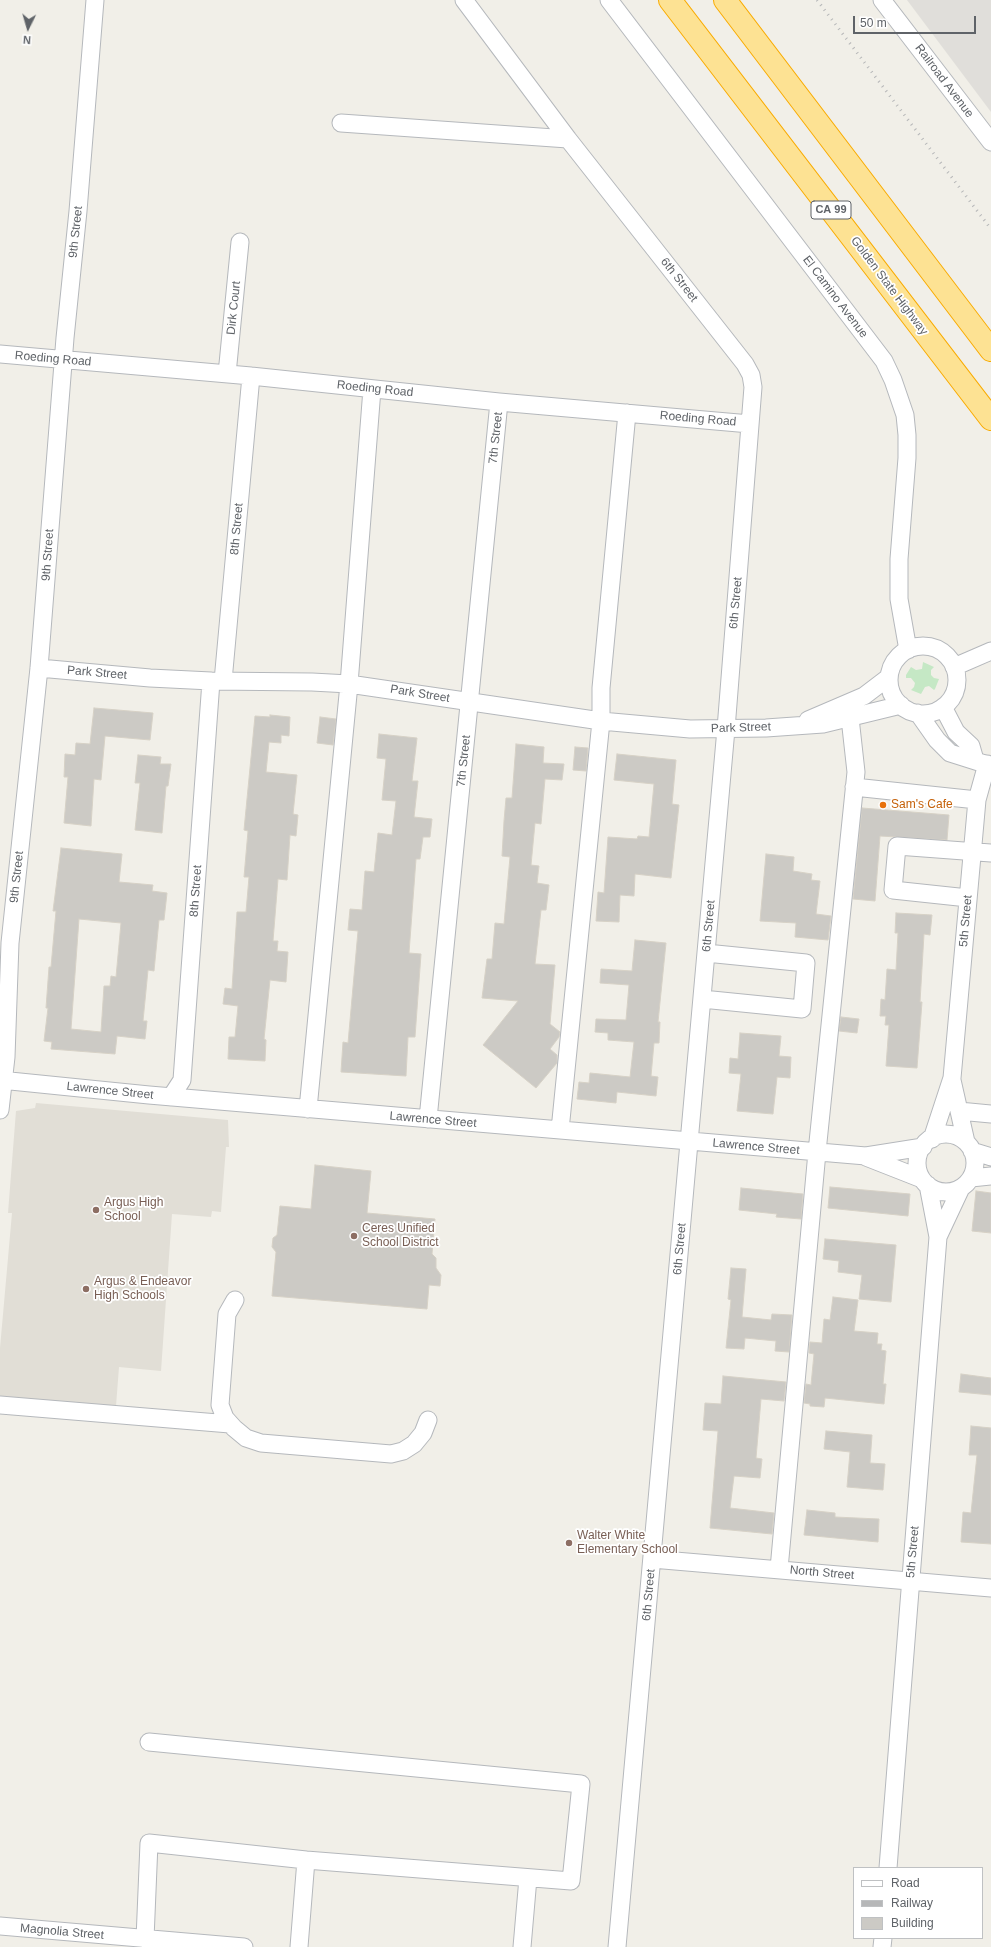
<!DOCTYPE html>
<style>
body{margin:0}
#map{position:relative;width:991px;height:1947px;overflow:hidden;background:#f1efe8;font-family:Arial,sans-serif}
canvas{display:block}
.legend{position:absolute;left:853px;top:1867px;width:130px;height:72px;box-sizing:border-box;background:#fff;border:1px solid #bfc1c3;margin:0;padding:5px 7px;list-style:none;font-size:12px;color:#5f6368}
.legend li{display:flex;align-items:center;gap:8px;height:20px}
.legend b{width:20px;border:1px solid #bfc1c3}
.north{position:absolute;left:8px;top:8px;width:40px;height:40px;-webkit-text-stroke:3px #fff;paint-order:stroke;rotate:185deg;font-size:11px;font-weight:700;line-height:16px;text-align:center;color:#5f6368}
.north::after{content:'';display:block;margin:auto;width:14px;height:18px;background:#5f6368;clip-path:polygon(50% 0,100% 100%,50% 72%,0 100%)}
.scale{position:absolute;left:853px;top:16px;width:123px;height:18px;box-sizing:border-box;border:2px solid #5f6368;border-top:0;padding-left:5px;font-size:12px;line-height:14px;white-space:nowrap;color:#5f6368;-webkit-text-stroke:3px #fff;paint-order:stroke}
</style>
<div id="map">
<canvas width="991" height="1947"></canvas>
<ul class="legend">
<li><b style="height:5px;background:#fff"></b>Road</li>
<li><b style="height:5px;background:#b6b7b8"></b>Railway</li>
<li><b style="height:11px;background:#cccac5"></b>Building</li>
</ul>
<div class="north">N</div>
<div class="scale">50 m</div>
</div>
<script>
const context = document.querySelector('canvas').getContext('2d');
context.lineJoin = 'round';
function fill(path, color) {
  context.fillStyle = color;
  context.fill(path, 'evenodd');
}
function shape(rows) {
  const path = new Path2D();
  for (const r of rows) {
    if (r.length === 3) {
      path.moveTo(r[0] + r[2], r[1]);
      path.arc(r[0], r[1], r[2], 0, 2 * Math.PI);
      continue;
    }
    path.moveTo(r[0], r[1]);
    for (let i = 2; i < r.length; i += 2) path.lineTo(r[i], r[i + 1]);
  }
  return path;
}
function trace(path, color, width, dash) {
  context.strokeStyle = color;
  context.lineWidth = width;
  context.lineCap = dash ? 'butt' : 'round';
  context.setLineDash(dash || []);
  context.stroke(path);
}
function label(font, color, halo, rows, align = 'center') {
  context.font = font + ' Arial,sans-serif';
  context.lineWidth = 3.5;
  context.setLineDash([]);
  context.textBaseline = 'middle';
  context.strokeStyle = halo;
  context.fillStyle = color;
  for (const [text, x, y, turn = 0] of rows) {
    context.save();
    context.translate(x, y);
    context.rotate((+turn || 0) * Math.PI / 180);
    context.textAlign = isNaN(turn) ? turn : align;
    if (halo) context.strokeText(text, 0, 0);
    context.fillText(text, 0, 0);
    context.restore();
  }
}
fill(shape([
 [907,0,991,0,991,112]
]), '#e0deda');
fill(shape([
 [36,1103,228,1120,229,1147,226,1147,221,1212,212,1211,211,1217,172,1214,161,1371,119,1367,116,1406,0,1397,0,1348,12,1213,8,1213,16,1111,35,1108]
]), '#e1ded6');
fill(shape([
 [923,662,934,667,931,670,931,675,934,678,939,679,935,689,934,690,929,686,925,687,921,694,911,690,914,687,915,683,911,678,906,678,906,675,911,667,916,670,922,669]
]), '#c5e8c5');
const building = shape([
 [94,708,153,713,150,740,105,736,101,780,94,779,91,826,64,823,68,777,64,777,65,754,75,755,76,743,90,744,94,708],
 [270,715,290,717,289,736,281,735,281,743,269,742,266,772,297,775,293,814,298,815,296,836,290,835,287,880,278,879,273,941,278,941,277,951,288,952,286,982,270,980,264,1039,266,1040,265,1061,228,1059,229,1037,235,1037,238,1006,223,1004,225,988,232,989,237,912,246,912,249,877,244,877,248,831,244,830,255,716,270,717,270,715],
 [320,717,336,719,333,745,317,743,320,717],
 [379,734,417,738,412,781,418,781,414,817,432,819,430,837,423,837,420,859,416,859,409,953,421,954,415,1037,408,1037,406,1076,341,1072,343,1042,348,1043,358,931,348,930,350,909,362,910,365,871,374,872,378,833,392,835,396,801,382,800,386,759,377,758,379,734],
 [516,744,544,747,543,763,564,764,562,780,545,779,541,824,535,823,531,865,539,866,537,883,549,885,546,910,541,910,535,964,555,965,550,1024,560,1032,559,1037,550,1049,557,1055,557,1063,536,1088,483,1045,518,1001,482,998,487,959,492,959,495,923,504,924,510,857,502,856,504,821,506,798,512,798,516,744],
 [575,747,588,748,586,771,573,770,575,747],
 [617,754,676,760,672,804,679,805,671,878,635,874,634,896,620,895,619,922,596,921,598,892,604,893,608,837,637,839,638,836,649,837,654,784,614,780,617,754],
 [138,755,161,757,160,764,171,764,168,786,166,786,162,833,135,830,140,783,135,783,138,755],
 [862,808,949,815,947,840,880,836,875,901,853,899,862,808],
 [61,848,122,854,119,882,153,885,152,891,167,893,164,920,159,920,154,971,148,970,143,1021,147,1021,145,1039,117,1036,115,1054,51,1049,52,1042,44,1041,48,1008,46,1008,49,967,51,967,56,911,53,911,61,848],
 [79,919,121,923,116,977,111,976,110,986,104,986,101,1032,71,1029,79,919],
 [766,854,794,857,793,871,812,874,811,880,820,881,816,914,831,916,828,940,795,937,796,923,760,921,766,854],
 [896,913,932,915,930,935,924,934,920,1002,922,1002,917,1068,886,1066,889,1025,885,1025,886,1016,880,1016,881,999,885,1000,887,969,896,970,898,933,895,933,896,913],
 [635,940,666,943,658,1022,660,1022,659,1043,654,1043,651,1076,658,1077,656,1096,617,1092,616,1103,577,1099,579,1082,589,1083,590,1073,630,1077,634,1042,608,1040,608,1033,595,1032,596,1019,626,1020,629,985,600,983,601,969,632,971,635,940],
 [841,1017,859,1019,857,1033,839,1031,841,1017],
 [740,1033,781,1036,779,1056,791,1057,790,1078,777,1077,773,1114,737,1111,741,1074,729,1073,730,1058,738,1059,740,1033],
 [315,1165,371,1171,367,1213,435,1219,432,1254,436,1258,436,1268,441,1275,440,1286,429,1285,427,1309,272,1296,276,1252,272,1247,273,1238,277,1235,280,1206,311,1209,315,1165],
 [830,1187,910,1194,908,1216,828,1208,830,1187],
 [741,1188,803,1194,801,1219,776,1217,777,1214,739,1210,741,1188],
 [976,1191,991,1193,991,1233,972,1231,976,1191],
 [825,1239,896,1245,891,1302,859,1299,862,1275,838,1272,839,1261,823,1259,825,1239],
 [731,1268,746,1269,742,1317,771,1320,772,1314,792,1315,789,1352,775,1351,776,1341,745,1338,744,1349,726,1348,731,1300,728,1299,731,1268],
 [833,1297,858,1300,854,1331,878,1333,877,1344,882,1344,881,1350,886,1351,883,1384,886,1384,884,1404,825,1398,824,1407,810,1406,810,1404,804,1403,806,1384,811,1385,814,1354,809,1353,810,1342,822,1343,824,1319,830,1320,833,1297],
 [961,1374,991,1378,991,1395,959,1392,961,1374],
 [723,1376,786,1382,784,1401,761,1399,756,1458,762,1459,760,1478,734,1476,730,1508,774,1513,772,1534,710,1528,718,1431,703,1430,705,1403,721,1404,723,1376],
 [971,1426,991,1428,991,1544,961,1542,963,1512,971,1513,977,1455,969,1455,971,1426],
 [826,1431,872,1435,870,1463,885,1464,883,1490,847,1487,850,1452,824,1449,826,1431],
 [807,1510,835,1513,835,1517,879,1519,878,1542,804,1535,807,1510]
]);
fill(building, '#cccac5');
trace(building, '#d6d1c6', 1);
const minor = shape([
 [464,0,568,139,745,364,751,375,753,387,726,729,617,1947],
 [609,0,884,361,893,380,905,415,907,435,907,458,899,559,899,599,908,650],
 [882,0,991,142],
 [341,123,568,139],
 [0,354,251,376,499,402,750,424],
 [227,374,240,242],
 [923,680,34],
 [954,667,991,651],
 [39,668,150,678,211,681,312,682,349,684,601,721,690,729,766,728,823,724,901,705],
 [223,681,251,376],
 [943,707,956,732,971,746,975,760],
 [918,713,937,740,950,753,991,766],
 [808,720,864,696,889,677],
 [854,787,977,800],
 [968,898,893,890,897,846,991,853],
 [702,999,802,1009,806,963,706,953],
 [0,1080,149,1095,866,1156,923,1147],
 [952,1080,966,1142],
 [171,1097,182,1080,211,681],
 [308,1109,349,684,372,389],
 [0,1110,6,1057,10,943,39,668,65,338,78,211,95,0],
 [959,1111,991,1114],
 [428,1119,499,402],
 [560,1130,601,721,601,688,627,413],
 [946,1163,29],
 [932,1139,952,1078,977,800,987,764],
 [972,1151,991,1157],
 [866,1157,922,1179],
 [971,1178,991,1176],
 [938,1237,961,1188],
 [235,1300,227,1314,220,1405,225,1418,234,1428,246,1438,261,1443,391,1454,403,1451,414,1444,423,1433,428,1420],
 [0,1405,230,1424],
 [652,1559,991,1588],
 [779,1569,817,1152,856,772,850,718],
 [149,1742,581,1784,571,1881,306,1860],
 [888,1868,938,1237,928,1185],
 [0,1926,244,1947],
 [145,1939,149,1843,306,1860,299,1947],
 [522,1947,528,1878],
 [882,1947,883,1938]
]);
const highway = shape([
 [670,0,991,419],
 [725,0,991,350]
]);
trace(minor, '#b5b8bc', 19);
trace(highway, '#f9ab00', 24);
trace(minor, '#fff', 17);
trace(highway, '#fde293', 22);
trace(shape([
 [817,0,991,229]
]), '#b6b7b8', 3, [1, 5]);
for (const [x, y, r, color] of [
 [883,805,4,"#e8710a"],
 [96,1210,4,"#8d6e63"],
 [354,1236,4,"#8d6e63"],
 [86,1289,4,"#8d6e63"],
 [569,1543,4,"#8d6e63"]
]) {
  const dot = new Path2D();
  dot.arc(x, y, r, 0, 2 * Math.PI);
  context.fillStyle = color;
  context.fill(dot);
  trace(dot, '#fff', 1.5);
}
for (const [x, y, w] of [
 [831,210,40]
]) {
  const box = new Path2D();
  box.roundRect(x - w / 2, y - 9, w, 18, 3);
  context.fillStyle = '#fff';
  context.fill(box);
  trace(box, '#5f6368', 1);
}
label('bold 11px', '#5f6368', null, [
 ["CA 99",831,210]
]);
label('12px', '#5f6368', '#fff', [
 ["Railroad Avenue",944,81,53],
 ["9th Street",76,232,-84],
 ["6th Street",679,280,52],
 ["Golden State Highway",889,286,53],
 ["El Camino Avenue",835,297,53],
 ["Dirk Court",234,308,-84],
 ["Roeding Road",53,359,5],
 ["Roeding Road",375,389,6],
 ["Roeding Road",698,419,5],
 ["7th Street",496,438,-84],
 ["8th Street",237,529,-85],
 ["9th Street",48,555,-86],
 ["6th Street",736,603,-85],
 ["Park Street",97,673,5],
 ["Park Street",420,694,9],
 ["Park Street",741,728,-2],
 ["7th Street",464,761,-84],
 ["9th Street",17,877,-84],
 ["8th Street",196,891,-86],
 ["5th Street",966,921,-85],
 ["6th Street",709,926,-85],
 ["Lawrence Street",110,1091,6],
 ["Lawrence Street",433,1120,5],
 ["Lawrence Street",756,1147,5],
 ["6th Street",680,1249,-85],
 ["5th Street",913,1552,-85],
 ["North Street",822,1573,5],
 ["6th Street",649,1595,-85],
 ["Magnolia Street",62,1932,5]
]);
label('12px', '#c56008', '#fff', [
 ["Sam's Cafe",891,805]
], 'left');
label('12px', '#785e54', '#fff', [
 ["Argus High",104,1203],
 ["School",104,1217],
 ["Ceres Unified",362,1229],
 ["School District",362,1243],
 ["Argus & Endeavor",94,1282],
 ["High Schools",94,1296],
 ["Walter White",577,1536],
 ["Elementary School",577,1550]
], 'left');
</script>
